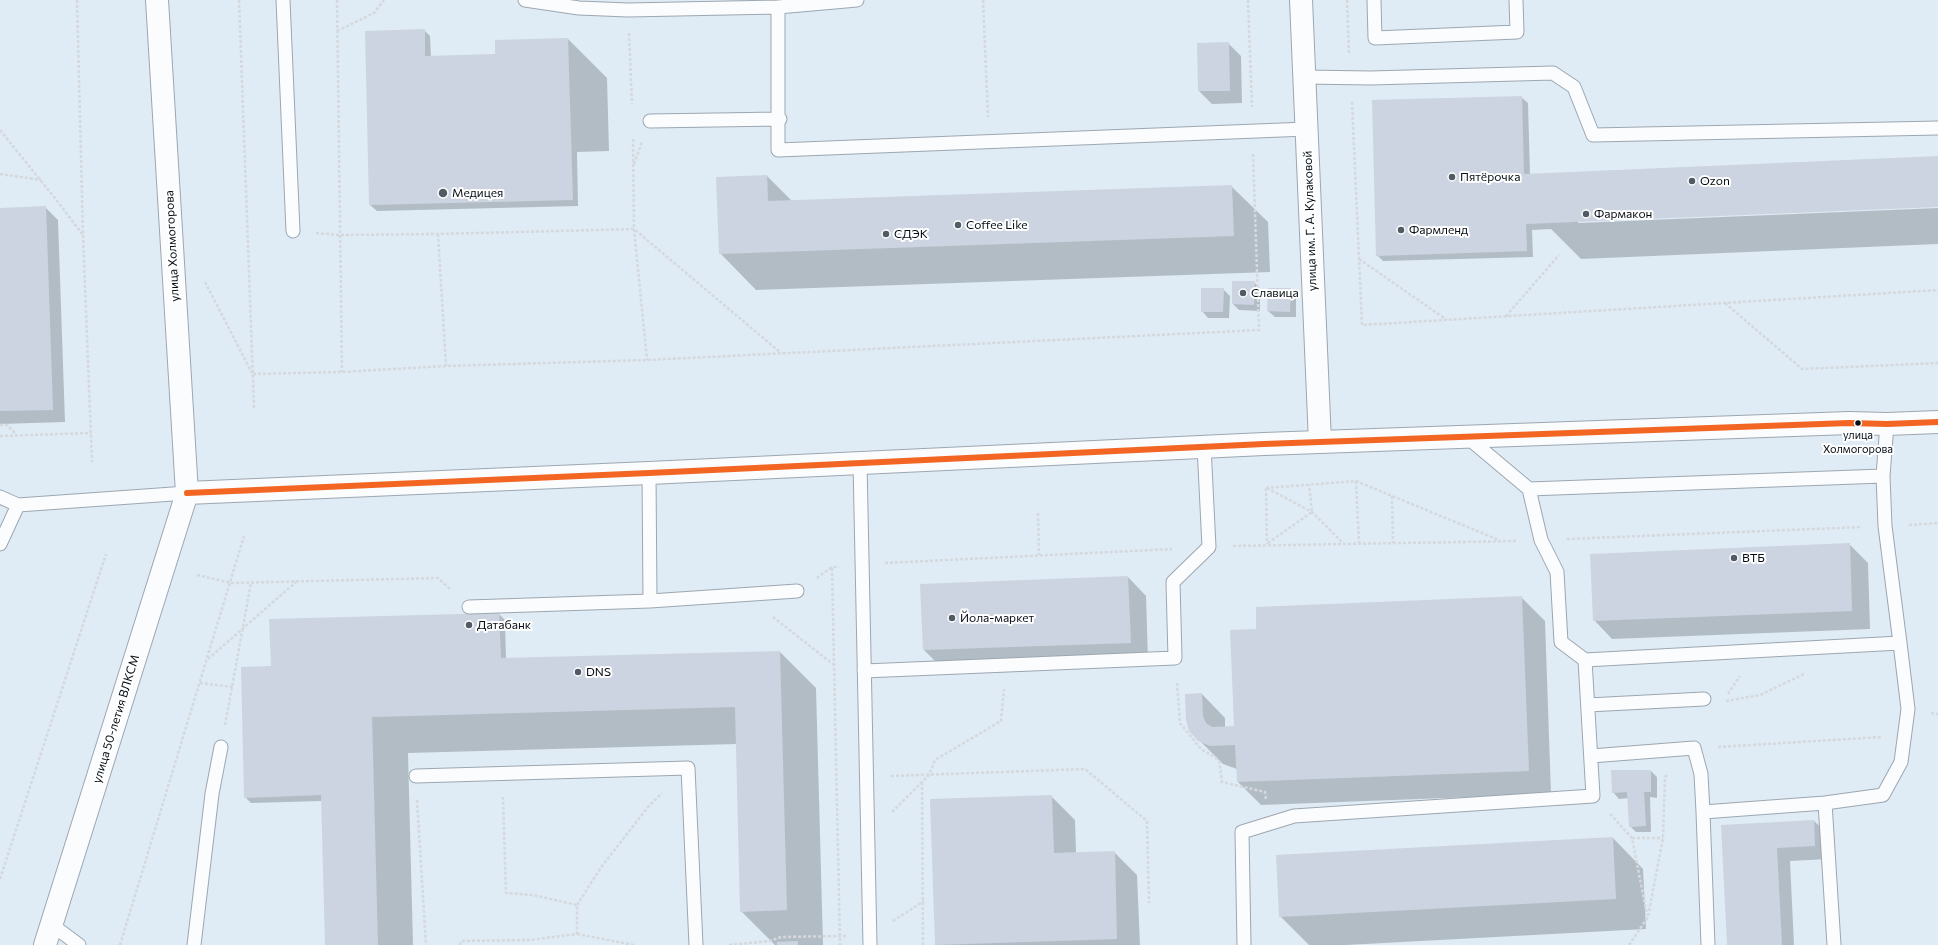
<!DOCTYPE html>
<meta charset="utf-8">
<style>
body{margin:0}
canvas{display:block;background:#dfebf5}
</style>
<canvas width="1938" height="945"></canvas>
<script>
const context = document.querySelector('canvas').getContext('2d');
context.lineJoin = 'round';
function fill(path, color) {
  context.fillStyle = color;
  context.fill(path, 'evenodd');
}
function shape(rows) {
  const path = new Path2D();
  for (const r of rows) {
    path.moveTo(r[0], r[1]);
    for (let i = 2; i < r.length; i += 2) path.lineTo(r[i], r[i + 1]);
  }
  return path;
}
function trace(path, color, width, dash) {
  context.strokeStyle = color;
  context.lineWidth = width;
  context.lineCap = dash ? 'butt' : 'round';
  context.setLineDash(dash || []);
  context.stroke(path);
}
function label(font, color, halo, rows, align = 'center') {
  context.font = font + ' Commissioner,sans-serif';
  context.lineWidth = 4;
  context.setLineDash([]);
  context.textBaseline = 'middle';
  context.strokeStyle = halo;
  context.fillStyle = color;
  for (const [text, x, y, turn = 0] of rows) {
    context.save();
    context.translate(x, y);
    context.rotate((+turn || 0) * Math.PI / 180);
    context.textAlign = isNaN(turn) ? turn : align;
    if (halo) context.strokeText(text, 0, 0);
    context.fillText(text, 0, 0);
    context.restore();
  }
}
fill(shape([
 [424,30,430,36,431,57,496,55,568,39,607,78,609,151,577,152,578,206,377,211,370,205],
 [1228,43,1241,56,1242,103,1212,104,1199,91],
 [1521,97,1528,103,1530,175,1938,157,1938,206,1578,221,1578,223,1938,208,1938,244,1581,259,1551,229,1532,230,1533,257,1383,261,1377,255],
 [767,176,792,201,1231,186,1268,222,1270,272,756,290,720,253],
 [45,207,58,220,65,422,0,424,0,209],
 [1233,282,1254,282,1260,288,1260,311,1239,310,1233,304],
 [1223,289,1230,296,1229,318,1208,318,1202,311],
 [1290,289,1296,295,1296,317,1275,317,1268,311],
 [1849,544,1868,563,1870,629,1612,639,1594,620],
 [1128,577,1146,596,1148,661,942,668,923,649],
 [1521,597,1545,621,1551,794,1261,805,1238,782,1237,769,1223,764,1199,740,1202,694,1225,718,1225,728,1235,727],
 [499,614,505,620,506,659,780,652,816,688,823,945,775,945,741,911,737,744,408,753,413,945,326,945,322,801,251,803,245,797,272,667],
 [1651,771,1657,777,1657,798,1650,797,1651,832,1636,832,1630,826,1629,798,1619,799,1613,792],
 [1051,796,1075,820,1076,853,1114,852,1137,875,1140,945,936,945],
 [1814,821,1827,833,1828,859,1790,861,1794,945,1728,945,1722,826],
 [1613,838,1643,869,1646,929,1346,945,1309,945,1280,916]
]), '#0003');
fill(shape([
 [425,29,425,56,495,54,495,40,568,38,573,200,369,205,365,31],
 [1229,42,1230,91,1198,91,1197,43],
 [1522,96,1524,174,1938,156,1938,207,1526,224,1527,251,1376,256,1372,100],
 [767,175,768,201,1232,185,1234,236,719,254,716,177],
 [46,206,53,410,0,411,0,208],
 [1232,281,1255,281,1254,305,1232,304],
 [1201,288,1224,288,1223,312,1201,312],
 [1268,288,1291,288,1290,312,1267,311],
 [1850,543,1852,611,1593,621,1590,554],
 [1128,576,1131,643,923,650,920,584],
 [1522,596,1529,771,1237,782,1235,745,1210,746,1198,741,1189,731,1186,720,1185,694,1202,693,1203,716,1206,723,1212,727,1234,726,1230,630,1256,629,1256,607],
 [499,613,501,658,780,651,787,910,740,912,735,707,372,717,378,945,325,945,321,795,244,798,241,667,271,666,269,619],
 [1611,770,1651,770,1651,792,1644,792,1646,826,1629,827,1627,792,1612,793],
 [1052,795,1054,853,1115,851,1117,939,935,945,930,799],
 [1814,820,1815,846,1777,848,1782,945,1727,945,1721,825],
 [1613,837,1616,899,1279,917,1276,855],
 [798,941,798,945,777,945,777,942]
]), '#cdd4e1');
const lane = shape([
 [283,0,293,231],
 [525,0,579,8,628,10,778,7,778,150,1307,129],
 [1374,0,1375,38,1517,32,1516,0],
 [778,7,857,0],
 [1303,77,1371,78,1553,73,1574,87,1593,135,1938,128],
 [650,121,780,119],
 [1467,437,1529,489,1883,476],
 [860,462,870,945],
 [649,473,650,601],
 [1529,489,1541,540,1557,572,1561,642,1585,660,1900,643,1885,526,1883,476,1887,424],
 [0,497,18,505,187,493],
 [0,544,18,505],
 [469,607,650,601,797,591],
 [864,671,1175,658,1173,582,1209,547,1204,446],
 [1588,705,1704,699],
 [1591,756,1694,748,1701,774,1703,812],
 [416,776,688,768,696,945],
 [1825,803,1834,945],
 [52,925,79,945],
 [194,945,212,794,221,747],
 [1244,945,1242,832,1294,816,1593,796,1585,660],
 [1708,945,1703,812,1825,803,1883,795,1901,762,1908,709,1900,643]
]);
const street = shape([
 [1301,0,1320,442]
]);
const secondary = shape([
 [187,493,649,473,1264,444,1849,423,1887,424,1938,422],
 [45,945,187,493,157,0]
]);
trace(lane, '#9da7b0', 15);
trace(street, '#9da7b0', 24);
trace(secondary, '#9da7b0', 24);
trace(shape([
 [77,0,83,235,92,462],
 [239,0,254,408],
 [337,0,342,372],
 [983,0,988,117],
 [1248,0,1252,107],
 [1347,0,1349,53],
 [337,31,374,13,384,0],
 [629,33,632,104],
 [1352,102,1362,325,1938,290],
 [0,130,54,197,83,235],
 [633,139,634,229,647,360],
 [634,164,642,142],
 [0,174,41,180],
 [316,233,340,235,438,234,634,229,781,353],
 [438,234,446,366],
 [1359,259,1447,320],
 [205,282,252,373],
 [1725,303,1802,369,1938,363],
 [1506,316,1559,255],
 [253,374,342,372,446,366,647,360,1259,330,1253,154],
 [0,425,7,425,16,434],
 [0,436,91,433],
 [1356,481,1359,543],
 [1266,488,1356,481,1499,540],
 [1266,488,1267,544],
 [1267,488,1312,512,1343,543],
 [1392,496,1393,543],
 [1038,513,1039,555],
 [1909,525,1938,523],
 [1567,539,1862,527],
 [1268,543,1312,512,1309,485],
 [1233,546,1516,541],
 [885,563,1172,549],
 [832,568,840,945],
 [197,575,231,583,438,578,451,590],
 [817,578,832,567,839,567],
 [773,617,834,665],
 [208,659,296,582],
 [200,683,233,687],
 [1177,683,1180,723,1201,749,1219,760,1222,782,1265,792,1266,800],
 [1728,694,1740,676],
 [1726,701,1760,695,1804,674],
 [1931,713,1938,714],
 [225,725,251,583],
 [1718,747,1881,737],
 [891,776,1085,769,1147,821,1149,903],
 [922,782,923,945],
 [417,800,426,945],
 [892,812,929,775,935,760,1001,721,1004,689],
 [1610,814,1632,838,1647,915],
 [1632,838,1663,838],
 [0,879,106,554],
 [577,905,602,866,648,807,662,793],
 [893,921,924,901],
 [577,934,634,945],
 [120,945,244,536],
 [460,945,461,941,530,940,577,934,577,905,533,895,506,893,503,797],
 [729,945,770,941,781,937,846,936],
 [1629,945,1648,917,1663,838,1665,777,1668,774]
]), '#d5d8dc', 2.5, [3, 2]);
trace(lane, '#fafcfe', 13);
trace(street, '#fafcfe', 22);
trace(secondary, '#fafcfe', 22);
trace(shape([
 [187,493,649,473,1264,444,1849,423,1887,424,1938,422]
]), '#f26522', 6);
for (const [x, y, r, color] of [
 [1452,177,4,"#515b63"],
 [1692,181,4,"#515b63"],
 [443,193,5,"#515b63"],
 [1586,214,4,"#515b63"],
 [958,225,4,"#515b63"],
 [1401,230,4,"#515b63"],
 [886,234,4,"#515b63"],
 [1243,293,4,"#515b63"],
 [1858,423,3.5,"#040d14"],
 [1734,558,4,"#515b63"],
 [952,618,4,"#515b63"],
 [469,625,4,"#515b63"],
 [578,672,4,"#515b63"]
]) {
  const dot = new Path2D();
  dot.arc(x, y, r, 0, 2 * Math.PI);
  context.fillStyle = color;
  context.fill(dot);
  trace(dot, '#fff', 1.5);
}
label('11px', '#040d14', '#fff', [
 ["улица",1858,435],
 ["Холмогорова",1858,449]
]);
label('12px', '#040d14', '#fff', [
 ["Пятёрочка",1460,177],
 ["Ozon",1700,181],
 ["Медицея",452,193],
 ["Фармакон",1594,214],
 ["Coffee Like",966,225],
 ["Фармленд",1409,230],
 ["СДЭК",894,234],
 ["Славица",1251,293],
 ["ВТБ",1742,558],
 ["Йола-маркет",960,618],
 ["Датабанк",477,625],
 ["DNS",586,672]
], 'left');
label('12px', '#040d14', '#fff', [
 ["улица им. Г. А. Кулаковой",1310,221,-92],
 ["улица Холмогорова",172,246,-93],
 ["улица 50-летия ВЛКСМ",116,719,-73]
]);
</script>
